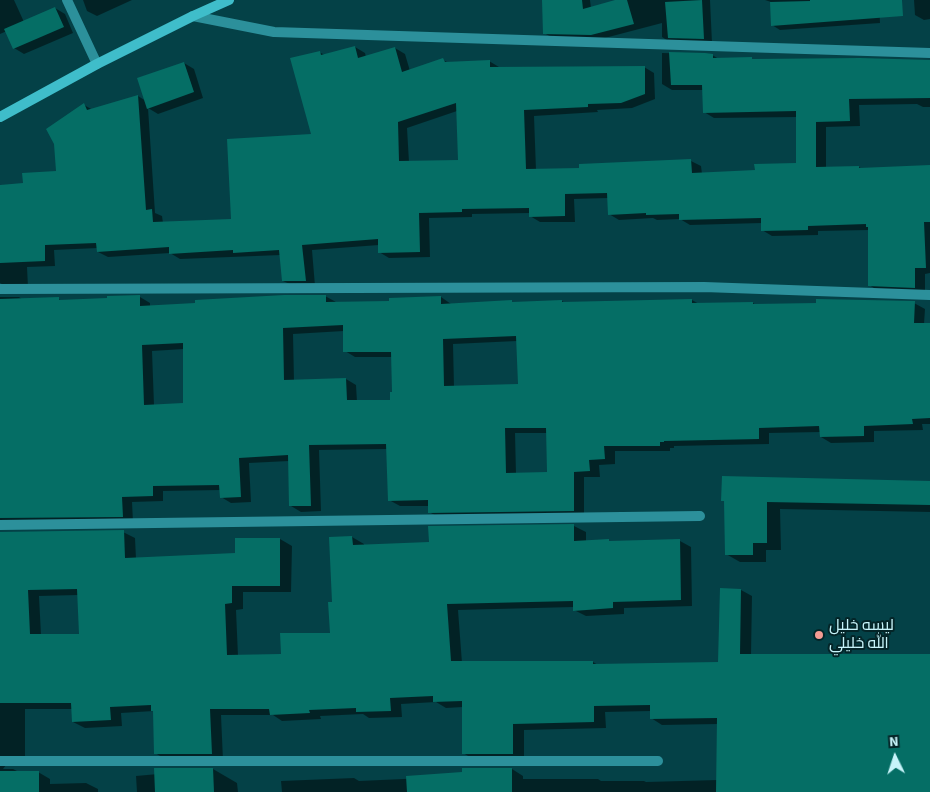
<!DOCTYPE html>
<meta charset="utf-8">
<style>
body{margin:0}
#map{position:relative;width:930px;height:792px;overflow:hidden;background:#044147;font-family:"Source Sans 3",sans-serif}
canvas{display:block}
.north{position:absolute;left:870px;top:732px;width:50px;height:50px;-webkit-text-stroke:4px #042528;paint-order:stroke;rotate:356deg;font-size:14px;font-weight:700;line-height:20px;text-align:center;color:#c7f4fa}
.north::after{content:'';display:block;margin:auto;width:18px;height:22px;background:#c7f4fa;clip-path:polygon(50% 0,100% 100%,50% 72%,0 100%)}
</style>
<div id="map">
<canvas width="930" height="792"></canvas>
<div class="north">N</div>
</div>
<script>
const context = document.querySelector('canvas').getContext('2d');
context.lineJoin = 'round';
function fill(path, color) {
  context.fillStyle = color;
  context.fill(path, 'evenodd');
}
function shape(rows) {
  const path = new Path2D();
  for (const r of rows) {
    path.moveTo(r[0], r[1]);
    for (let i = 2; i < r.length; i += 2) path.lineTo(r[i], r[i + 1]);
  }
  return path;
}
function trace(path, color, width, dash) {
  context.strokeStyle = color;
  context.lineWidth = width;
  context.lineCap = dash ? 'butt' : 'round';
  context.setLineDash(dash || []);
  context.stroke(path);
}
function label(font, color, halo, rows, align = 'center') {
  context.font = font + ' "Source Sans 3",Cairo,sans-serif';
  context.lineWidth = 4;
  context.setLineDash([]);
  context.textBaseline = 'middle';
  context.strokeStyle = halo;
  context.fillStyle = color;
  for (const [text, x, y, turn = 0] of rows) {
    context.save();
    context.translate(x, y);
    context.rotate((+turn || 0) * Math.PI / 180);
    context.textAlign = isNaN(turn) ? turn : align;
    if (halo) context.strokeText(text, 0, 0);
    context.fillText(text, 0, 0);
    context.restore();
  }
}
fill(shape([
 [0,0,14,0,24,22,55,8,65,14,73,33,24,54,14,48,7,31,0,34],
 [83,0,132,0,97,16,87,11],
 [543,0,590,0,591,8,620,0,714,0,710,0,712,43,670,42,662,37,662,23,601,39,553,38,544,33],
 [765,0,879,0,880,23,780,30,772,25,771,2],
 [914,0,930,0,930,19,924,20,915,15],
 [355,47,365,53,366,57,395,48,405,54,410,71,443,60,449,63,489,61,499,67,644,67,654,73,655,99,632,108,597,110,598,112,534,116,536,170,580,169,580,165,691,161,701,166,702,174,756,172,797,164,797,117,714,118,704,112,704,90,672,90,662,84,662,53,705,54,712,55,719,59,752,59,755,60,930,61,930,107,923,107,917,104,859,105,860,126,826,127,826,168,859,167,862,169,930,166,930,273,925,274,925,293,879,291,869,285,869,230,818,231,818,235,772,236,762,230,762,223,690,225,680,219,657,220,653,218,619,220,609,214,608,198,574,199,575,222,540,222,530,216,530,213,472,214,472,217,429,218,430,257,389,258,379,252,379,245,312,250,315,286,294,286,283,281,281,255,180,259,170,253,108,257,98,252,98,248,54,250,55,266,27,267,28,287,9,288,0,283,0,187,24,185,57,172,84,105,93,110,138,96,146,101,184,63,194,69,203,98,158,114,148,108,155,213,162,216,163,223,233,220,313,135,319,52,325,55],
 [457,111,459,161,409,162,407,128],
 [325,296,336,302,391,302,441,297,451,304,512,302,515,304,562,301,565,303,692,300,699,304,753,303,756,305,914,303,925,309,924,324,930,324,930,424,922,424,923,430,874,431,874,442,831,443,821,437,821,432,769,433,769,444,674,446,674,448,670,448,670,451,615,451,615,464,599,465,600,477,584,477,584,516,440,518,429,512,429,506,400,506,389,500,388,449,319,450,321,511,301,512,291,506,289,461,249,463,251,502,231,503,221,497,221,490,163,491,163,501,132,502,133,522,0,525,0,297,19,297,23,300,58,299,62,301,140,297,150,303,150,307],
 [344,331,345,351,355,357,393,357,394,393,391,401,357,402,356,385,346,379,294,381,293,334],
 [517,341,519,386,454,387,453,344],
 [184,349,185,404,154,405,152,351],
 [515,433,548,433,549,473,516,474],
 [930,482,930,512,780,509,781,550,766,550,766,562,740,562,726,554,726,502],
 [574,526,586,532,586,542,680,541,691,547,692,606,624,608,624,614,586,616,574,610,574,607,458,610,462,663,593,662,598,665,720,663,741,590,752,596,751,655,930,655,930,792,282,792,281,781,354,778,359,781,425,778,512,769,523,776,523,779,598,779,601,781,644,781,646,782,717,780,718,724,662,725,651,718,651,711,605,712,606,728,524,730,524,760,475,760,463,753,463,707,446,708,436,702,401,704,402,717,369,718,363,714,320,716,321,719,282,721,273,715,221,715,223,760,167,760,155,753,154,711,121,713,122,726,85,728,73,722,73,709,25,709,25,760,9,761,3,769,13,769,19,772,38,772,50,779,50,784,86,783,98,789,98,792,0,792,0,532,123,532,135,538,136,559,236,554,236,539,280,539,292,546,291,592,243,592,243,609,236,610,238,656,282,655,331,634,333,603,331,538,352,537,364,544,364,546,430,543,430,528],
 [78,595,80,635,41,635,39,596],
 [213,769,237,783,238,792,137,792,136,776]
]), '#0007');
fill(shape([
 [542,0,582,0,583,9,615,0,627,0,634,24,591,35,543,34],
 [702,0,704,39,668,38,665,2],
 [810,0,902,0,903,16,771,26,770,2,810,1],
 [55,7,64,27,13,49,4,29],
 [355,46,358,58,395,47,402,72,443,58,445,62,490,60,490,67,645,66,645,94,621,103,588,104,588,107,524,110,526,169,579,168,579,164,691,159,692,173,755,170,754,164,796,163,796,111,703,113,702,85,671,85,669,52,705,53,713,54,713,58,752,57,752,59,860,58,930,60,930,98,849,99,850,121,816,122,816,167,859,166,859,168,930,165,930,222,924,222,926,268,915,268,915,288,868,286,868,227,866,227,866,224,808,226,808,230,761,231,761,218,679,220,679,214,646,215,646,213,608,215,607,193,565,194,565,216,529,217,529,208,462,209,462,212,419,213,420,252,378,253,378,239,302,245,306,281,282,281,279,250,233,253,233,250,169,254,169,247,97,252,96,243,45,245,45,261,0,263,0,185,23,183,22,173,56,171,54,144,46,129,84,103,87,110,138,95,146,210,152,209,153,222,231,219,227,139,311,134,290,58,320,51,321,55],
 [456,103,458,160,399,161,398,122],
 [184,62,194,92,147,109,137,78],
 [140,295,140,306,195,303,195,300,284,295,326,295,326,302,389,301,389,298,441,296,441,304,512,300,512,302,562,300,562,302,692,299,692,303,753,302,753,304,816,303,816,299,915,301,914,323,930,323,930,418,912,419,913,424,864,426,864,436,820,437,819,426,759,428,759,439,664,441,664,442,660,442,660,446,604,446,605,459,589,460,590,471,574,472,574,511,428,513,428,500,388,501,386,444,309,445,311,506,289,506,288,455,239,458,241,497,220,498,219,485,153,486,153,496,122,497,123,517,0,518,0,299,59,297,59,300,107,298,107,296],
 [343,325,343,352,391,352,392,392,390,392,390,400,347,400,346,378,284,380,283,328],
 [516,336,518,384,444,386,443,339],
 [183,343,183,403,144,405,142,345],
 [505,428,546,428,547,472,506,473],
 [722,476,930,481,930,505,767,502,767,543,753,543,753,555,725,555,724,501,721,501],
 [574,524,574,541,609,539,609,541,680,539,681,600,613,602,613,608,573,611,573,601,447,604,451,661,593,661,593,664,718,662,720,588,741,589,740,654,930,654,930,792,716,792,717,718,650,719,650,705,594,706,594,722,513,724,513,754,462,754,462,701,433,702,433,696,390,698,391,711,356,712,356,708,309,710,310,713,270,715,269,709,210,709,212,754,154,754,153,711,151,711,151,705,110,707,111,720,72,722,71,703,0,703,0,532,124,530,125,558,235,553,235,538,280,538,280,586,232,586,232,603,225,604,227,655,281,654,280,633,330,633,328,602,332,602,329,537,352,536,353,545,429,542,428,526],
 [77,589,79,634,30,634,28,590],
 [154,768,213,768,214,792,155,792],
 [462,768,512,768,512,792,407,792,406,776,462,772],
 [0,771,39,771,39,792,0,792]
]), '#056e65');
trace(shape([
 [67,0,97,64],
 [193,16,274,32,930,53],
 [0,289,704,287,930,295],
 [0,525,700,516],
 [0,761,658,761]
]), '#2c909b', 10);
trace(shape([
 [0,117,97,64,193,16,229,0]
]), '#3fbdca', 10);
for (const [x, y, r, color] of [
 [819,635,5,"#f59c94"]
]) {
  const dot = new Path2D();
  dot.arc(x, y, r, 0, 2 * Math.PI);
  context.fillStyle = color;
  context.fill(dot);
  trace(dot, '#042528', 2);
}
label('16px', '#c7f4fa', '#042528', [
 ["ليسه خليل",829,626],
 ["الله خليلي",829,644]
], 'left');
</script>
